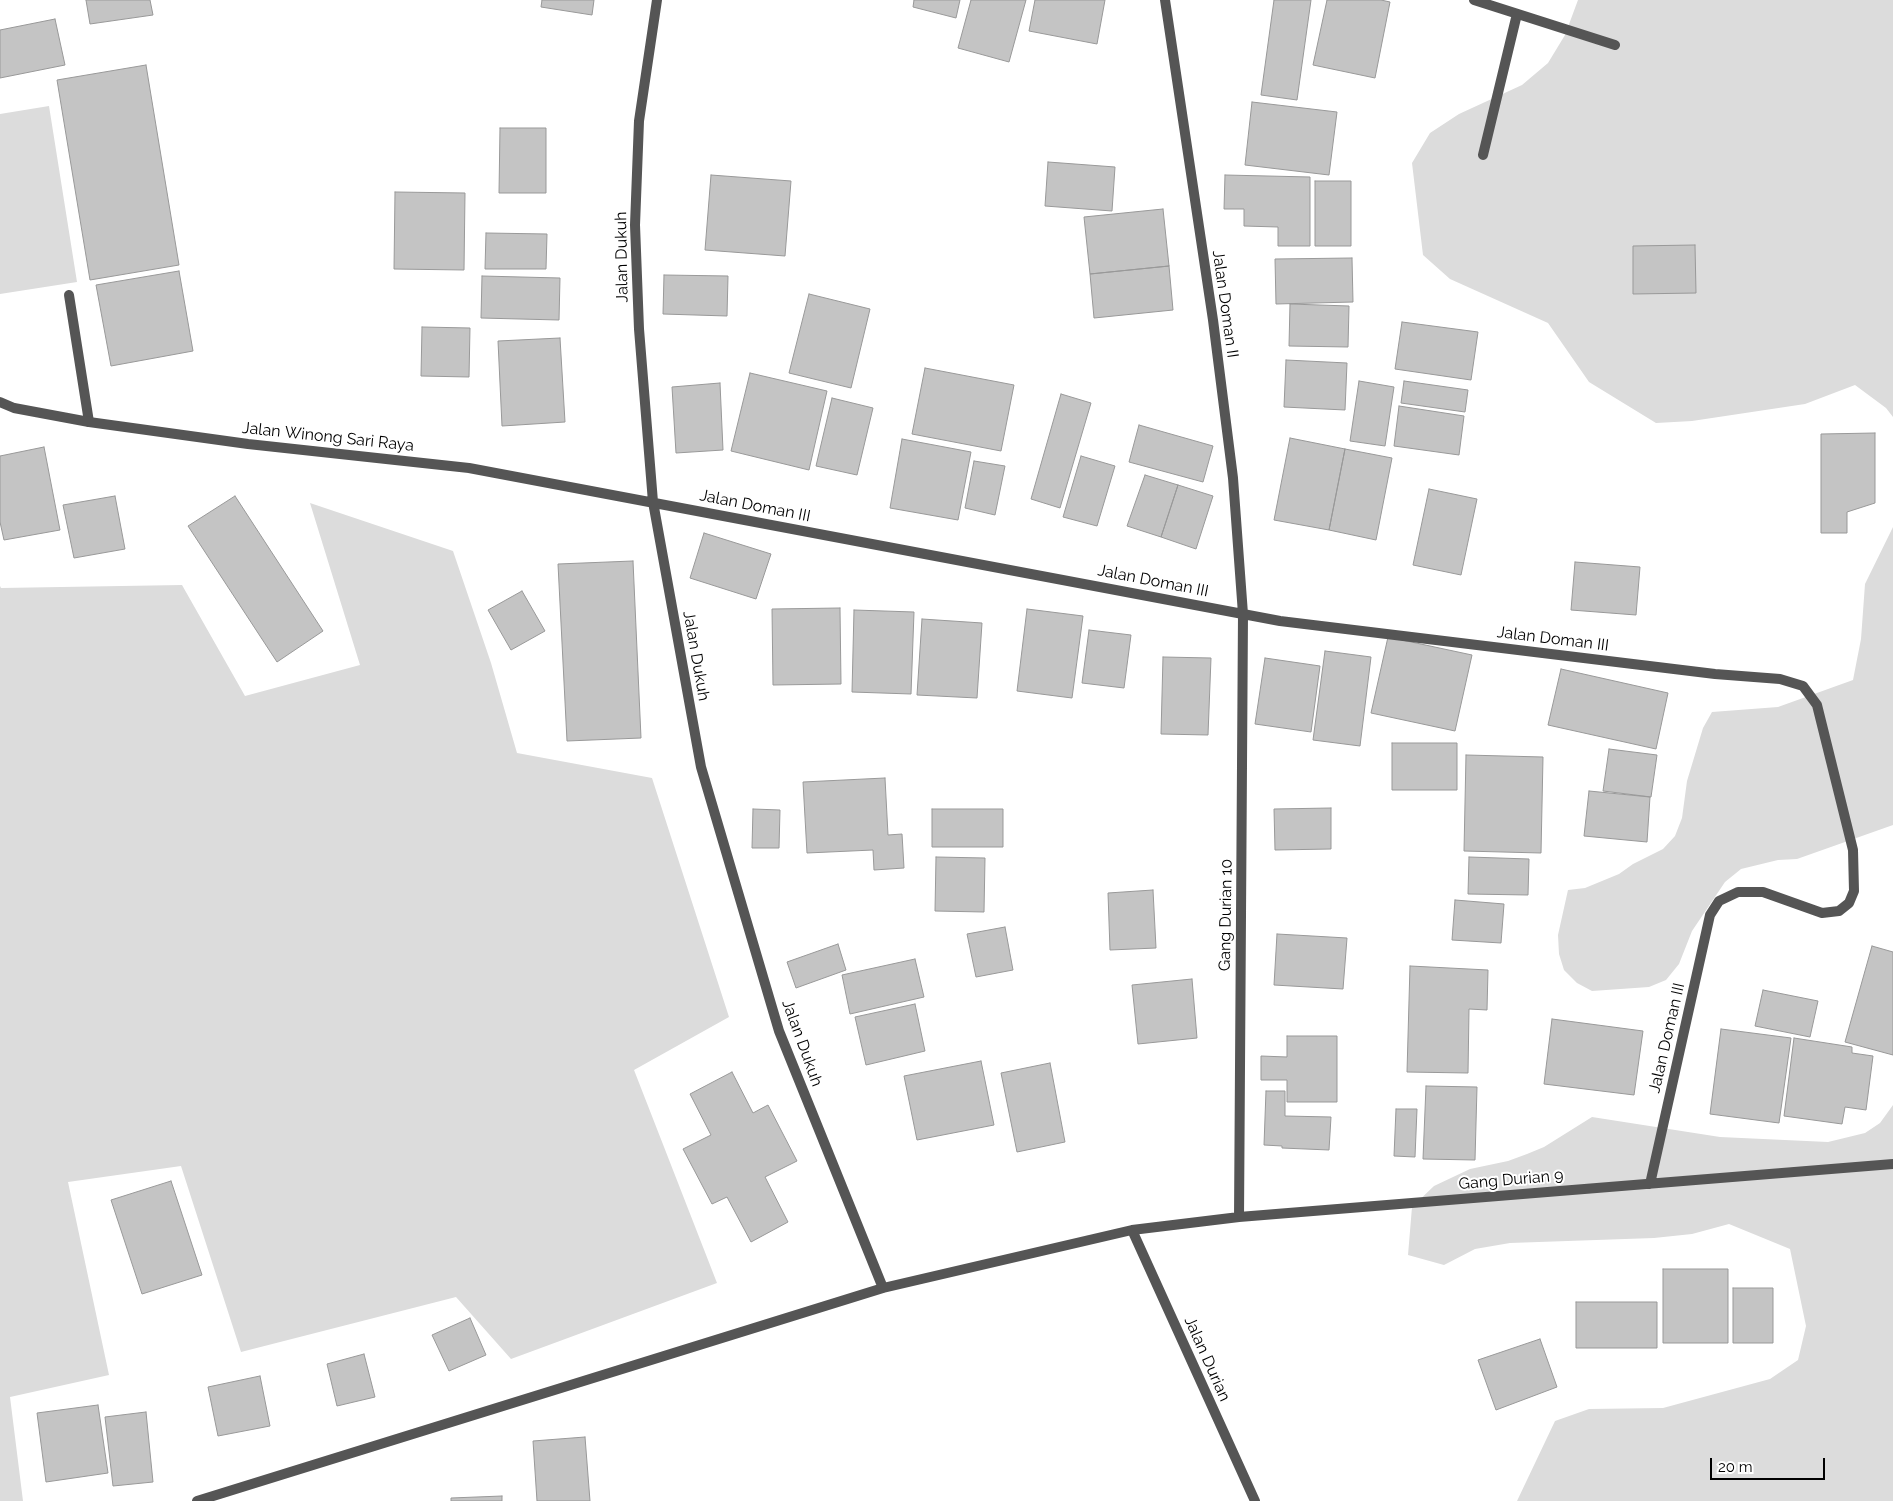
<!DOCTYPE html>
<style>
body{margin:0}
#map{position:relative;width:1893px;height:1501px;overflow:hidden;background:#fff;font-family:Raleway,sans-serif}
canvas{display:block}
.scale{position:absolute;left:1710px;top:1458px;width:115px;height:22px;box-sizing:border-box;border:2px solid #000;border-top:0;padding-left:6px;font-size:15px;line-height:18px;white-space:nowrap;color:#000;-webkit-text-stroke:4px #fff;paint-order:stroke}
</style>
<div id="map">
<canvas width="1893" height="1501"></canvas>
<div class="scale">20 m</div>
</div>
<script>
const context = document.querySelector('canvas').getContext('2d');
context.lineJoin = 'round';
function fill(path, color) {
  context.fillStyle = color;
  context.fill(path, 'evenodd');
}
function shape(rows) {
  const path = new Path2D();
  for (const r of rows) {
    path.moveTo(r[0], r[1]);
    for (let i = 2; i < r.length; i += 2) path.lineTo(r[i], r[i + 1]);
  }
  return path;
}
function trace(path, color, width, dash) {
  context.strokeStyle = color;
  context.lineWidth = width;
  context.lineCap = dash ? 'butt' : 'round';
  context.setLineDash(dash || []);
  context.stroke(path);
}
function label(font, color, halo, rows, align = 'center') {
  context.font = font + ' Raleway,sans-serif';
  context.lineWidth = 4;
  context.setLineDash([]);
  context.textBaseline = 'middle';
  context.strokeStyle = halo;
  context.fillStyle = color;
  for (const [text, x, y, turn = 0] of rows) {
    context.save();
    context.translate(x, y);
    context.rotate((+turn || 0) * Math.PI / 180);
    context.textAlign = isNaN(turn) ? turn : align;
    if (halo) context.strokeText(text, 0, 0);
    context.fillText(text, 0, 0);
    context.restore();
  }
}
fill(shape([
 [1578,0,1893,0,1893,417,1886,408,1855,385,1805,404,1692,421,1656,423,1589,382,1548,323,1450,279,1423,255,1412,163,1430,133,1459,114,1522,85,1548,63,1565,35],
 [49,106,77,282,0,294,0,114],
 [310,503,453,551,491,663,517,753,652,778,729,1017,634,1070,717,1283,511,1359,456,1297,241,1352,181,1166,68,1182,109,1375,10,1397,23,1501,0,1501,0,586,1,588,182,585,245,696,360,665],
 [1893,527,1893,825,1797,859,1778,860,1741,869,1725,882,1692,931,1679,964,1666,980,1649,987,1592,991,1577,983,1564,970,1559,954,1558,935,1568,890,1585,888,1619,874,1633,864,1663,849,1675,836,1682,818,1687,781,1703,728,1712,712,1778,707,1853,680,1861,639,1865,584],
 [1893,1105,1893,1501,1517,1501,1555,1421,1589,1409,1663,1408,1770,1379,1798,1360,1806,1326,1790,1249,1729,1224,1692,1234,1654,1238,1510,1243,1475,1249,1444,1265,1408,1255,1412,1207,1434,1186,1470,1169,1508,1161,1527,1154,1544,1147,1592,1117,1720,1137,1828,1142,1865,1133,1880,1123]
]), '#dcdcdc');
const building = shape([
 [86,0,150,0,153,15,90,24,86,0],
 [542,0,594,0,592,15,541,7,542,0],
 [914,0,960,0,956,18,913,7,914,0],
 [971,0,1026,0,1009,62,958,48,971,0],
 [1035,0,1105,0,1097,44,1029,31,1035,0],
 [1274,0,1311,0,1297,100,1261,95,1274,0],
 [1327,0,1381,0,1390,2,1375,78,1313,65,1327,0],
 [55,19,65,65,0,78,0,30,55,19],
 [146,65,179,265,90,280,57,80,146,65],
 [1252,102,1337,112,1329,175,1245,165,1252,102],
 [500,128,546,128,546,193,499,193,500,128],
 [1048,162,1115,167,1112,211,1045,206,1048,162],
 [711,175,791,181,785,256,705,250,711,175],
 [1225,175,1310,177,1310,246,1278,246,1278,227,1244,226,1244,209,1224,209,1225,175],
 [1315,181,1351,181,1351,246,1315,246,1315,181],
 [395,192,465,193,464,270,394,269,395,192],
 [1163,209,1169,266,1090,274,1084,217,1163,209],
 [486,233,547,234,546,269,485,269,486,233],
 [1695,245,1696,293,1633,294,1633,246,1695,245],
 [1352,258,1353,302,1276,304,1275,259,1352,258],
 [1169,266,1173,310,1094,318,1090,274,1169,266],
 [179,271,193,351,111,366,96,285,179,271],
 [664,275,728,276,727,316,663,314,664,275],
 [482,276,560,278,559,320,481,318,482,276],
 [809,294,870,309,851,388,789,373,809,294],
 [1290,304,1349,306,1348,347,1289,346,1290,304],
 [1402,322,1478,332,1471,380,1395,369,1402,322],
 [422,327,470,328,469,377,421,376,422,327],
 [560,338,565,422,502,426,498,341,560,338],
 [1286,360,1347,363,1345,410,1284,407,1286,360],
 [925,368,1014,385,1001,451,912,434,925,368],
 [750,373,827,391,809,470,731,451,750,373],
 [1359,381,1394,387,1385,446,1350,441,1359,381],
 [1404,381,1468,390,1465,412,1401,403,1404,381],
 [720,383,723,450,676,453,672,387,720,383],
 [1061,394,1091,403,1060,508,1031,499,1061,394],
 [832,398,873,408,857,475,816,466,832,398],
 [1399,406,1464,416,1459,455,1394,446,1399,406],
 [1139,425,1213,446,1203,482,1129,462,1139,425],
 [1875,433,1875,503,1847,512,1847,533,1821,533,1821,434,1875,433],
 [1290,438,1345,449,1329,530,1274,520,1290,438],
 [902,439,971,452,958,520,890,508,902,439],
 [44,447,60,530,4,540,0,522,0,456,44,447],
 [1345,449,1392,458,1376,540,1329,530,1345,449],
 [1081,456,1115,466,1097,526,1063,517,1081,456],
 [974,461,1005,466,995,515,965,508,974,461],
 [1145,475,1178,485,1161,537,1127,526,1145,475],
 [1178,485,1213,496,1196,549,1161,537,1178,485],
 [1429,489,1477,499,1461,575,1413,565,1429,489],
 [115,496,125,549,74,558,63,505,115,496],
 [235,496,323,631,277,662,188,526,235,496],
 [704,533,771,554,756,599,690,578,704,533],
 [633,561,641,738,567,741,558,564,633,561],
 [1575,562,1640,567,1636,615,1571,610,1575,562],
 [522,591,545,631,511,650,488,610,522,591],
 [840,608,841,684,773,685,772,609,840,608],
 [1027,609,1083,616,1072,698,1017,691,1027,609],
 [854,610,914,612,911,694,852,692,854,610],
 [922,619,982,623,977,698,917,695,922,619],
 [1089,630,1131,635,1124,688,1082,683,1089,630],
 [1388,637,1472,655,1455,731,1371,713,1388,637],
 [1325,651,1371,657,1360,746,1313,740,1325,651],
 [1163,657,1211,658,1208,735,1161,734,1163,657],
 [1265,658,1320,666,1311,732,1255,724,1265,658],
 [1561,669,1668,693,1656,749,1548,725,1561,669],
 [1392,743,1457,743,1457,790,1392,790,1392,743],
 [1609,749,1657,755,1651,797,1603,791,1609,749],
 [1466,755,1543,757,1541,853,1464,851,1466,755],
 [885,778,888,835,902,834,904,868,874,870,873,850,807,853,803,782,885,778],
 [1589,791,1650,797,1647,842,1584,836,1589,791],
 [1331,808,1331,849,1275,850,1274,809,1331,808],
 [753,809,780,810,779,848,752,848,753,809],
 [932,809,1003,809,1003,847,932,847,932,809],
 [936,857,985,858,984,912,935,911,936,857],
 [1469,857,1529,859,1528,895,1468,894,1469,857],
 [1153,890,1156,948,1110,950,1108,893,1153,890],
 [1455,900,1504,904,1501,943,1452,940,1455,900],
 [1005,927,1013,970,976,977,967,934,1005,927],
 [1277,934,1347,938,1343,989,1274,985,1277,934],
 [838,944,846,970,796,988,787,962,838,944],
 [1872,946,1893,952,1893,1055,1845,1042,1872,946],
 [915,959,924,997,850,1014,842,975,915,959],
 [1410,966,1488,970,1487,1010,1469,1009,1468,1073,1407,1072,1410,966],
 [1192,979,1197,1038,1138,1044,1132,985,1192,979],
 [1763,990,1818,1001,1810,1037,1755,1026,1763,990],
 [915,1004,925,1051,866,1065,855,1017,915,1004],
 [1552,1019,1643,1031,1634,1095,1544,1084,1552,1019],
 [1721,1029,1791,1038,1779,1123,1710,1114,1721,1029],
 [1287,1036,1337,1036,1337,1102,1287,1102,1287,1080,1261,1080,1261,1056,1287,1057,1287,1036],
 [1794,1038,1852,1047,1852,1053,1873,1056,1866,1110,1845,1107,1842,1124,1784,1116,1794,1038],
 [981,1061,994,1125,917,1140,904,1076,981,1061],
 [1050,1063,1065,1142,1017,1152,1001,1073,1050,1063],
 [732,1072,753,1113,768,1105,797,1161,765,1177,788,1222,751,1242,727,1197,712,1204,683,1149,711,1135,690,1094,732,1072],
 [1426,1086,1477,1087,1475,1160,1423,1159,1426,1086],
 [1266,1091,1285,1091,1285,1116,1331,1117,1329,1150,1282,1148,1282,1146,1264,1145,1266,1091],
 [1396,1109,1417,1109,1415,1157,1394,1156,1396,1109],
 [171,1181,202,1275,142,1294,111,1200,171,1181],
 [1663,1269,1728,1269,1728,1343,1663,1343,1663,1269],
 [1733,1288,1773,1288,1773,1343,1733,1343,1733,1288],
 [1576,1302,1657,1302,1657,1348,1576,1348,1576,1302],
 [470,1318,486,1355,449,1371,432,1335,470,1318],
 [1540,1339,1557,1387,1496,1410,1478,1360,1540,1339],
 [364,1354,375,1397,337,1406,327,1364,364,1354],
 [260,1376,270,1426,218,1436,208,1387,260,1376],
 [98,1405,108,1473,46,1482,37,1413,98,1405],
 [146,1412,153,1482,113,1486,105,1417,146,1412],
 [585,1437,590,1501,537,1501,533,1441,585,1437],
 [502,1496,502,1501,451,1501,451,1498,502,1496]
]);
fill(building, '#c4c4c4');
trace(building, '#999', 1);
trace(shape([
 [69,295,89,422]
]), '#555', 10);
trace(shape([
 [657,0,639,121,635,225,639,329,653,502,701,767,779,1031,883,1288],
 [1165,0,1213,320,1233,478,1243,614,1239,1217],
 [1474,0,1615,45],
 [1483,155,1517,14],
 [0,402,14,408,89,422,248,444,469,468,1280,621,1715,674,1780,679,1803,686,1817,705,1853,850,1854,891,1849,903,1839,911,1822,913,1763,892,1738,892,1719,901,1710,915,1650,1184],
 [1132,1230,1255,1501],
 [197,1501,883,1288,1132,1230,1239,1217,1893,1164]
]), '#555', 10);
label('16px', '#000', '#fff', [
 ["Jalan Dukuh",622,257,-91],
 ["Jalan Doman II",1225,304,82],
 ["Jalan Winong Sari Raya",328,437,6],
 ["Jalan Doman III",755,506,11],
 ["Jalan Doman III",1153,581,11],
 ["Jalan Doman III",1553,639,7],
 ["Jalan Dukuh",696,656,80],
 ["Gang Durian 10",1226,915,-89],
 ["Jalan Doman III",1667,1038,-77],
 ["Jalan Dukuh",802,1043,70],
 ["Gang Durian 9",1511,1180,-5],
 ["Jalan Durian",1207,1359,66]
]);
</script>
